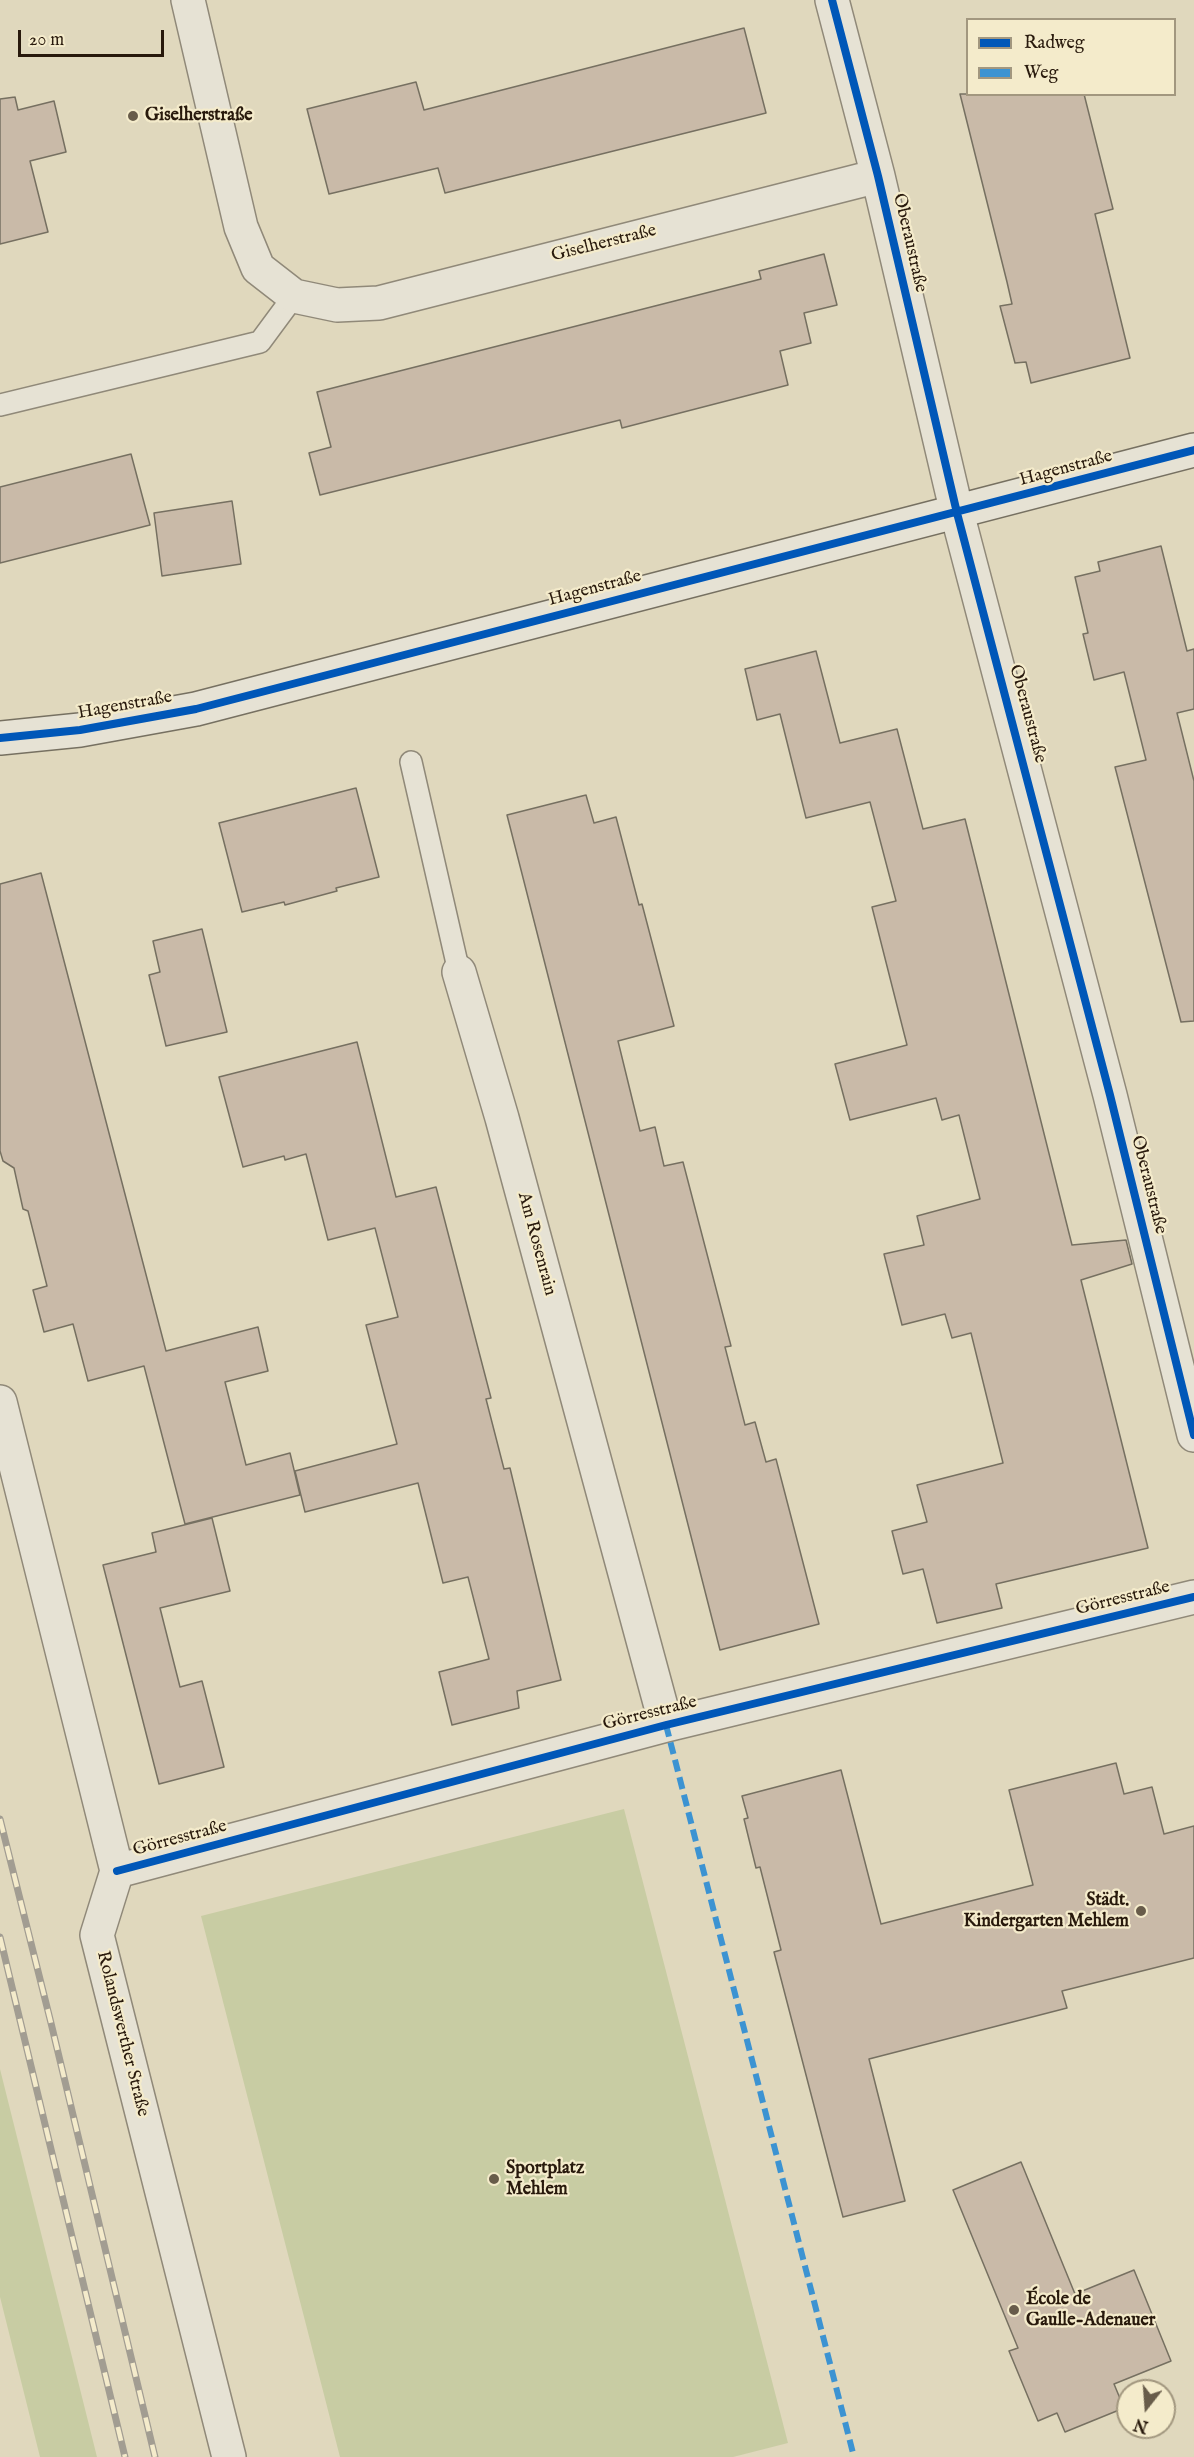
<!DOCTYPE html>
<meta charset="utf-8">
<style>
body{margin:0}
#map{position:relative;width:1194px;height:2457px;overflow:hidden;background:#e0d8bd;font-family:"IM FELL English",serif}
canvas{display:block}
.legend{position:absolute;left:966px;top:18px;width:210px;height:78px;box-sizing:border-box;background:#f4ebcb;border:2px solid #a2977f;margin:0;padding:8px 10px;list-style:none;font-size:18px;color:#28190c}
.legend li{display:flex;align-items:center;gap:12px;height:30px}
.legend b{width:30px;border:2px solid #a2977f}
.north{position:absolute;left:1116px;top:2379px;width:60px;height:60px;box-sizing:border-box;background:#f4ebcb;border:2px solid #a2977f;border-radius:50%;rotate:197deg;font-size:16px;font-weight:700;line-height:24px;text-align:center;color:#28190c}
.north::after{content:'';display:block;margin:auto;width:21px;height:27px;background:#685c4a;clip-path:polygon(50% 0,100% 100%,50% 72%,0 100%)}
.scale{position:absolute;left:18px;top:30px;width:146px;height:27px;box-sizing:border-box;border:3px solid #28190c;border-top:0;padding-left:8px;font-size:18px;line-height:21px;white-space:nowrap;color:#28190c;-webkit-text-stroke:4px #f4ebcb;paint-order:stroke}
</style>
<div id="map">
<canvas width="1194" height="2457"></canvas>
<ul class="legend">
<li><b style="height:8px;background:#0057b8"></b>Radweg</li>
<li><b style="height:8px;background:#3c93d2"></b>Weg</li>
</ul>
<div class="north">N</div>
<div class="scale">20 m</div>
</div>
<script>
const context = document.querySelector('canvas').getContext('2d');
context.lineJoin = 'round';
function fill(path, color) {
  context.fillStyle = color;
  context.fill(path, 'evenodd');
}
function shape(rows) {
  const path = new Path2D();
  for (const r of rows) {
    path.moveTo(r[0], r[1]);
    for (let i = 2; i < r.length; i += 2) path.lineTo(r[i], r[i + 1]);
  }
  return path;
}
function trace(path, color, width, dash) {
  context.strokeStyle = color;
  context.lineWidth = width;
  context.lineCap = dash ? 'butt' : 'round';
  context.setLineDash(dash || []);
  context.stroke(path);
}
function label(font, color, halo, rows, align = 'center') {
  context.font = font + ' "IM FELL English",serif';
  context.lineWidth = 4.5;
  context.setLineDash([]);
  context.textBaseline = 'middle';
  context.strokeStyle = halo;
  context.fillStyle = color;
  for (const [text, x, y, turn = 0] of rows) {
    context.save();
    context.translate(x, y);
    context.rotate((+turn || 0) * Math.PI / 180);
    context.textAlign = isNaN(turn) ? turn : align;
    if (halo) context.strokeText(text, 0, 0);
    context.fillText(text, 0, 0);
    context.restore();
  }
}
fill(shape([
 [624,1809,788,2443,733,2457,340,2457,201,1916],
 [0,2069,97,2457,40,2457,0,2297]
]), '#c8cca3');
const building = shape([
 [744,28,766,113,445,193,438,168,329,194,307,109,416,82,424,110,744,28],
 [960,94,1084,94,1113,209,1095,214,1130,358,1031,383,1026,362,1015,363,1000,306,1012,304,1007,282,960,94],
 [15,97,18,110,54,101,66,152,30,161,48,232,0,244,0,99,15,97],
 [824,254,837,305,804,313,811,343,780,351,788,385,622,428,620,420,320,495,309,453,331,447,317,392,761,279,759,271,824,254],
 [131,454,150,525,0,563,0,487,131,454],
 [232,501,241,564,162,576,154,513,232,501],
 [1161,546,1187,651,1194,649,1194,709,1177,713,1194,781,1194,1021,1181,1022,1115,767,1146,760,1124,672,1094,680,1083,634,1088,633,1075,577,1100,571,1098,562,1161,546],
 [816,651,840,743,897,729,923,829,965,819,1072,1245,1126,1240,1132,1264,1081,1280,1148,1548,996,1584,1002,1608,937,1623,923,1569,903,1574,892,1531,927,1522,917,1485,1003,1463,971,1333,952,1338,945,1314,902,1325,884,1254,924,1245,917,1216,980,1199,959,1115,942,1120,936,1098,850,1120,835,1064,907,1045,872,907,896,901,870,802,806,818,780,714,757,720,745,669,816,651],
 [356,788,379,877,336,888,337,891,285,905,284,902,242,912,219,823,356,788],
 [586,795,594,823,616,817,639,905,642,904,674,1026,618,1041,640,1131,655,1127,664,1166,683,1162,731,1346,725,1347,745,1425,755,1422,766,1462,776,1459,819,1624,720,1650,507,815,586,795],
 [41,873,166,1351,258,1327,268,1371,225,1382,246,1465,290,1453,300,1495,185,1524,144,1366,88,1381,73,1324,44,1332,33,1290,47,1286,28,1211,23,1209,14,1168,3,1161,0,1151,0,884,41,873],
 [202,929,227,1032,166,1046,149,975,160,972,153,941,202,929],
 [357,1042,396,1197,436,1187,491,1398,486,1399,504,1469,510,1468,561,1680,517,1691,519,1708,452,1725,439,1672,489,1659,468,1577,443,1583,418,1483,305,1512,295,1471,397,1444,366,1325,398,1317,375,1228,328,1240,306,1154,285,1160,284,1156,243,1167,219,1077,357,1042],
 [212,1518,230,1591,160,1608,180,1687,202,1681,224,1767,159,1784,103,1565,156,1552,152,1533,212,1518],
 [1116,1763,1124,1794,1152,1787,1164,1834,1194,1826,1194,1958,1062,1991,1067,2008,869,2059,905,2201,843,2217,774,1952,781,1950,760,1867,756,1868,744,1819,748,1818,742,1796,841,1770,881,1924,1033,1885,1009,1790,1116,1763],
 [1021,2162,1075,2294,1134,2270,1171,2361,1114,2384,1124,2408,1065,2432,1057,2413,1038,2421,1009,2351,1018,2348,953,2190,1021,2162]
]);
fill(building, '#c9baa8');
trace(building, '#767061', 1.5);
const service = shape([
 [0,405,260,342,294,296],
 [411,762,459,972]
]);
const minor = shape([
 [188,0,241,227,258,268,294,296,337,305,379,303,878,176],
 [832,0,878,176,957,513,1110,1095,1194,1435],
 [459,972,502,1118,666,1725],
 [0,1402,117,1871,97,1935,229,2457],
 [117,1871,666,1725,1194,1597]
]);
const secondary = shape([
 [0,738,80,730,196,709,1194,450]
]);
trace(service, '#908979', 24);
trace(minor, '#908979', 36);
trace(secondary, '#767061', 36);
trace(service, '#e6e2d4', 21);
trace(minor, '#e6e2d4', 33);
trace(secondary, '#e6e2d4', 33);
const rail = shape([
 [0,1819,51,2023,155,2457],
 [0,1937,125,2457]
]);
trace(rail, '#a29d92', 7);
trace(rail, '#f4ebcb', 4.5, [14]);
trace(shape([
 [666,1725,854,2457]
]), '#3c93d2', 6, [12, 6]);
trace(shape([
 [832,0,878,176,957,513,1110,1095,1194,1435],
 [0,738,80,730,196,709,1194,450],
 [117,1871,666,1725,1194,1597]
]), '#0057b8', 8);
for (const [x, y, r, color] of [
 [133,116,6,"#685c4a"],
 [1141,1911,6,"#685c4a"],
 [494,2179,6,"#685c4a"],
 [1014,2310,6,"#685c4a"]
]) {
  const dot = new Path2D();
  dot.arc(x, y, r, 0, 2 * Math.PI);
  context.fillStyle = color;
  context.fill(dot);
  trace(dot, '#f4ebcb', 2);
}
label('bold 18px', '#28190c', '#f4ebcb', [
 ["Giselherstraße",145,116],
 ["Städt.",1129,1901,"right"],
 ["Kindergarten Mehlem",1129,1922,"right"],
 ["Sportplatz",506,2169],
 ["Mehlem",506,2190],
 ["École de",1026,2300],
 ["Gaulle-Adenauer",1026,2321]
], 'left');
label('18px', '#28190c', '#f4ebcb', [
 ["Oberaustraße",909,243,77],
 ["Giselherstraße",604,244,-14],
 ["Hagenstraße",1066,469,-15],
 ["Hagenstraße",595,589,-15],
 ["Hagenstraße",125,706,-10],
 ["Oberaustraße",1027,714,75],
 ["Oberaustraße",1148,1185,76],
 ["Am Rosenrain",536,1244,75],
 ["Görresstraße",1123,1599,-14],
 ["Görresstraße",650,1714,-14],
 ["Görresstraße",180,1839,-15],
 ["Rolandswerther Straße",122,2034,76]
]);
</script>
